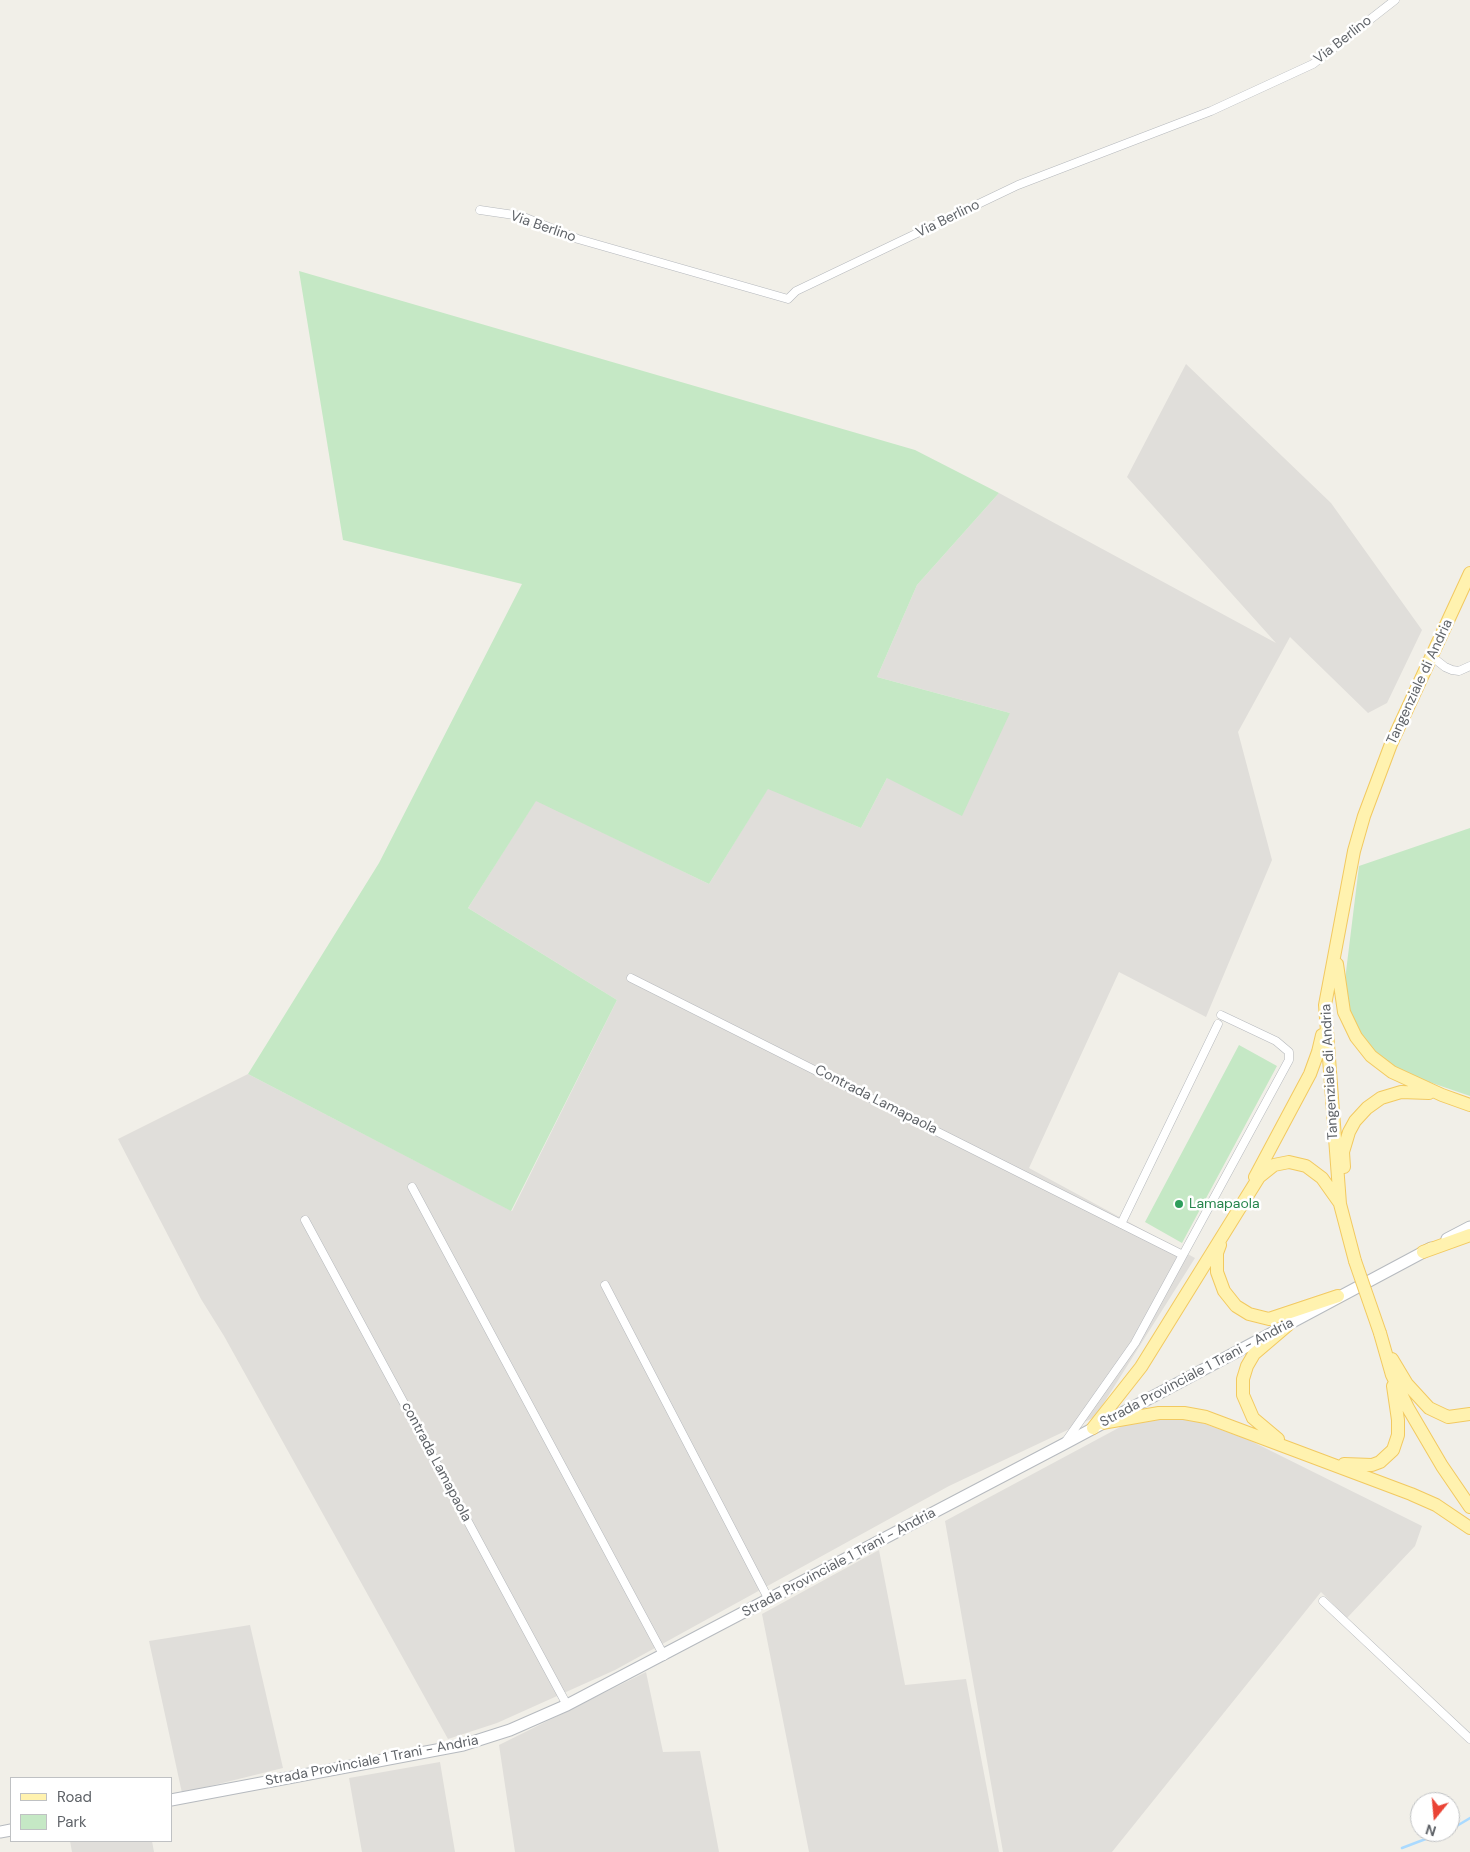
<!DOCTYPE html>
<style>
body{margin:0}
#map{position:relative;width:1470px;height:1852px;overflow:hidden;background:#f1efe8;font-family:"DM Sans",sans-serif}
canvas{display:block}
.legend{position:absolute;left:10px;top:1777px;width:162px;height:65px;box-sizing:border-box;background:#fff;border:1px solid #bfc1c3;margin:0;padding:6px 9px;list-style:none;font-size:15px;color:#5f6368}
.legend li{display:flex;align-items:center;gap:10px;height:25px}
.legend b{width:25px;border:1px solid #bfc1c3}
.north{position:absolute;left:1410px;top:1792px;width:50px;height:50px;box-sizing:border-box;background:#fff;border:1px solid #bfc1c3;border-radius:50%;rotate:197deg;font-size:14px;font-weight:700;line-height:20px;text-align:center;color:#5f6368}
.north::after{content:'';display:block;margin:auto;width:18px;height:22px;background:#ea4335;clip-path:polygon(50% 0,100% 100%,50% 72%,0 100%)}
</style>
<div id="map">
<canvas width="1470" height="1852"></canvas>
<ul class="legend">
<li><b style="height:6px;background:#fff2af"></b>Road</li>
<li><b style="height:14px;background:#c5e8c5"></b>Park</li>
</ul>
<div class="north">N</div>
</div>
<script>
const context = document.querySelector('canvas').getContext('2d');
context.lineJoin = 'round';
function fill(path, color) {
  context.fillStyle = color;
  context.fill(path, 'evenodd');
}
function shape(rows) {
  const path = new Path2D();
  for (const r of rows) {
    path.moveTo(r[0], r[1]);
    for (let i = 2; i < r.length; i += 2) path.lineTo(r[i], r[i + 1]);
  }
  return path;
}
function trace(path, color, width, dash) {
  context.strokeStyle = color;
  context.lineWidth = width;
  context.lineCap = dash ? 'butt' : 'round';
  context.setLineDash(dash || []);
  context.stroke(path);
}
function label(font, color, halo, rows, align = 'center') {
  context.font = font + ' "DM Sans",sans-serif';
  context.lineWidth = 5;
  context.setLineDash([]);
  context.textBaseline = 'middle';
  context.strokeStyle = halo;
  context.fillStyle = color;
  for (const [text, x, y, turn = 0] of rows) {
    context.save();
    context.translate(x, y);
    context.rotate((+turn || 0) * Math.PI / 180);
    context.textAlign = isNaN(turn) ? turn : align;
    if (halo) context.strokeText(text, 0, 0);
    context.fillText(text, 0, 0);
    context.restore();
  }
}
fill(shape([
 [1186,364,1331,503,1422,630,1387,703,1368,713,1290,637,1238,732,1272,860,1206,1017,1119,972,1029,1168,1195,1258,1095,1417,949,1486,615,1670,497,1723,448,1739,224,1336,201,1299,118,1139,248,1074,512,1211,617,1000,468,908,536,800,709,884,768,788,861,828,887,778,1010,713,877,677,917,585,999,493,1276,643,1127,477],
 [1175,1418,1197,1421,1249,1440,1422,1526,1415,1546,1347,1618,1321,1592,1112,1852,1003,1852,945,1521,1124,1425,1153,1419],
 [879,1550,905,1685,966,1679,999,1852,809,1852,762,1614],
 [250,1625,283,1768,182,1793,149,1641],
 [646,1672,663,1752,700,1751,719,1852,515,1852,499,1745],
 [440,1762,455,1852,362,1852,349,1778],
 [70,1841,152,1841,154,1852,72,1852]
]), '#e0deda');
fill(shape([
 [299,271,915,450,999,493,917,585,877,677,1010,713,962,816,887,778,861,828,768,789,709,884,536,801,468,908,617,1000,511,1211,248,1074,379,863,522,584,343,540],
 [1470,828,1470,1096,1403,1073,1386,1064,1366,1043,1347,1011,1345,980,1359,866],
 [1239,1045,1277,1066,1182,1243,1145,1222]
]), '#c5e8c5');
trace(shape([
 [1450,1830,1470,1818],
 [1402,1848,1444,1832]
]), '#aadaff', 2.5);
const minor = shape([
 [480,210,521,216,578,239,788,299,796,291,1018,185,1211,111,1313,64,1395,0],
 [1431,656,1445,667,1452,670,1459,671,1470,666],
 [631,978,1183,1255],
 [412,1187,664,1656],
 [305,1220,567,1705],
 [1121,1224,1218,1024],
 [605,1285,769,1600],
 [1066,1441,1135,1343,1289,1060,1289,1052,1276,1041,1221,1015],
 [1323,1601,1470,1739]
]);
const secondary = shape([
 [1447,1239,1470,1227],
 [171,1800,463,1745,510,1730,567,1705,1064,1444,1431,1248],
 [0,1832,11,1830]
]);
const primary = shape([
 [1337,964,1344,1012,1356,1037,1371,1056,1392,1072,1442,1095,1470,1105],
 [1344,1167,1343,1152,1349,1132,1355,1121,1367,1108,1381,1098,1401,1092,1429,1093],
 [1255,1177,1310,1074,1318,1052,1322,1035],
 [1220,1245,1217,1253,1217,1272,1224,1291,1236,1306,1249,1314,1269,1319,1338,1296],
 [1423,1252,1470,1235],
 [1355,1261,1340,1204,1325,1005,1354,851,1364,816,1391,744,1470,573],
 [1380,1333,1392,1375,1408,1408,1442,1466,1470,1507],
 [1392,1359,1407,1384,1429,1408,1448,1417,1470,1414],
 [1102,1423,1159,1413,1184,1413,1206,1417,1411,1494,1436,1505,1470,1528],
 [1093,1428,1141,1367,1259,1177,1274,1165,1289,1162,1306,1166,1322,1178,1339,1202],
 [1278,1439,1253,1418,1243,1395,1243,1379,1247,1366,1254,1354,1288,1325],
 [1344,1464,1372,1465,1380,1462,1393,1450,1398,1435,1398,1420,1393,1386]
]);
trace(minor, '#b5b8bc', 9);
trace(secondary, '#b6babf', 13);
trace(primary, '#f2c960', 14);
trace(minor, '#fff', 8);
trace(secondary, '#fff', 11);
trace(primary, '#fff2af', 12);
const primaryBridge = shape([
 [1355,1261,1380,1333]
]);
trace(primaryBridge, '#f2c960', 14, []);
trace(primaryBridge, '#fff2af', 12);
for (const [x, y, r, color] of [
 [1179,1204,5,"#2e9e5b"]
]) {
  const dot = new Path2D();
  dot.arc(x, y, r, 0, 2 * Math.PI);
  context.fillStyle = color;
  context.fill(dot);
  trace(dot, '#fff', 2);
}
label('14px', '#5f6368', '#fff', [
 ["Via Berlino",1343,40,-38],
 ["Via Berlino",948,219,-26],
 ["Via Berlino",543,227,19],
 ["Tangenziale di Andria",1420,682,-65],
 ["Tangenziale di Andria",1330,1072,-93],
 ["Contrada Lamapaola",876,1100,27],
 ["Strada Provinciale 1 Trani - Andria",1197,1373,-28],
 ["contrada Lamapaola",436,1462,62],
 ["Strada Provinciale 1 Trani - Andria",839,1563,-28],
 ["Strada Provinciale 1 Trani - Andria",372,1761,-11]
]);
label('14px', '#27864d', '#fff', [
 ["Lamapaola",1189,1204]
], 'left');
</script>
